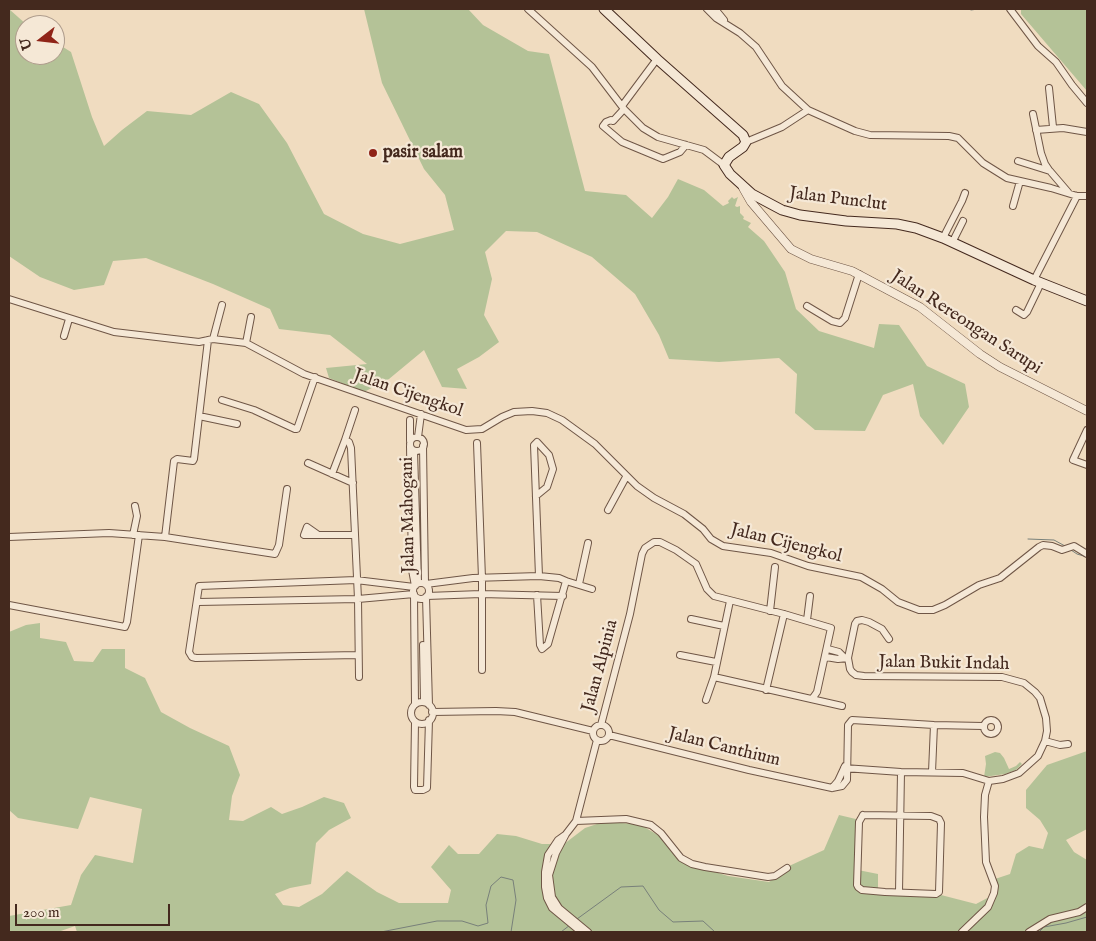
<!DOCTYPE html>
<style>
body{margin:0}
#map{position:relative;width:1096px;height:941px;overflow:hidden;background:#f0dcc0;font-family:"IM FELL English",serif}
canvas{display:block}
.frame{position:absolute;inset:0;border:10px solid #44291e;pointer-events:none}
.north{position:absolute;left:15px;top:15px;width:50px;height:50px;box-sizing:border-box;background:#f5e8d6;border:1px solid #ae9c8c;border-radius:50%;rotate:254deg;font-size:14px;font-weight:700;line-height:20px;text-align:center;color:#44291e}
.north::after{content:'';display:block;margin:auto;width:18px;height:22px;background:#8f2418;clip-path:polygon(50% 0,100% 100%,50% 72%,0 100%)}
.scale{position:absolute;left:15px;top:904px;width:155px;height:22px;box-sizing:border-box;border:2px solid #44291e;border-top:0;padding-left:6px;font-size:15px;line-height:18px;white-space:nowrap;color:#44291e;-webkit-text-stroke:4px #f5e8d6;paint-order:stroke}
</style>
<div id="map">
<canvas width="1096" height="941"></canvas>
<div class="frame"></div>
<div class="north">U</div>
<div class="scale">200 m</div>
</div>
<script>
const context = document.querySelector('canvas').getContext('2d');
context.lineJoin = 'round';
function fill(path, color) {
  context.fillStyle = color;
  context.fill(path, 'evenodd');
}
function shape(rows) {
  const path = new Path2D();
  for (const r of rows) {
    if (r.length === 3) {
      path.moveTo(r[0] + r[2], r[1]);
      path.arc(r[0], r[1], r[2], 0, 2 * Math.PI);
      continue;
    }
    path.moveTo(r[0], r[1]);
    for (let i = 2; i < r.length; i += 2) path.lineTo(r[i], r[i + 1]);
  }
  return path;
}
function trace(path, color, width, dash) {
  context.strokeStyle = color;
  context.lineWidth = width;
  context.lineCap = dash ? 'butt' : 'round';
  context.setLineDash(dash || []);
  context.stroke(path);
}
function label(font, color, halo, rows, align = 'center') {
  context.font = font + ' "IM FELL English",serif';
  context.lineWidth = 4.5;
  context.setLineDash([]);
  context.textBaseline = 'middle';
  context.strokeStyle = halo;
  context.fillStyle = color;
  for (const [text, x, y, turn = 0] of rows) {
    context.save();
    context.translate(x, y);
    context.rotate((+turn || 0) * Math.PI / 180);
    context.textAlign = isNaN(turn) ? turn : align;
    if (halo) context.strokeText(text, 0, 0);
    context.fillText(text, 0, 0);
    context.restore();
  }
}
fill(shape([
 [9,9,27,25,25,25,25,55,55,55,55,42,71,52,92,117,104,146,122,130,147,111,191,115,231,92,259,104,287,143,324,214,363,234,400,244,454,230,445,195,424,169,382,83,364,9,468,9,483,25,528,51,549,54,585,191,626,195,652,218,668,197,678,179,704,190,723,206,729,203,728,201,732,197,734,199,738,197,735,206,737,207,740,206,740,213,744,217,743,219,751,223,748,227,764,241,785,272,796,309,819,331,874,348,879,324,899,325,927,366,965,384,969,407,943,445,920,416,913,384,883,395,865,431,815,430,795,413,797,374,779,358,719,362,669,359,659,335,635,294,592,257,537,232,506,231,485,252,492,279,484,315,499,342,479,357,457,369,467,389,442,387,424,350,389,379,364,392,329,378,326,368,367,364,330,335,279,329,270,309,213,284,146,258,113,261,104,285,74,290,40,277,9,256],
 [1021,9,1087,9,1087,91,1021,14],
 [40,623,40,638,66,642,74,661,93,662,102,649,125,649,125,668,145,678,161,712,190,728,229,746,240,775,232,796,229,820,243,821,271,807,282,814,302,807,324,797,344,803,351,818,329,830,316,843,311,884,290,888,275,894,283,905,299,907,322,894,347,871,377,892,399,903,448,903,451,890,431,867,449,845,458,854,479,854,497,834,516,836,542,844,564,844,585,828,603,822,639,824,663,838,683,862,728,876,769,882,789,866,824,850,839,815,860,820,858,870,878,874,878,891,941,895,976,904,995,894,995,879,1010,874,1016,854,1029,846,1043,849,1048,833,1040,820,1026,808,1026,790,1047,765,1087,751,1087,829,1066,840,1074,852,1087,860,1087,931,1085,932,77,932,75,926,58,932,9,932,9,916,71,905,81,875,95,855,133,863,142,809,90,797,78,829,18,818,9,810,9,632,26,625],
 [995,752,1000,753,1004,758,1009,769,1016,766,1020,762,1022,764,1016,770,1005,774,984,777,986,764,985,756]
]), '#b4c297');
trace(shape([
 [971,10,978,9],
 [1028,539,1054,540,1065,546],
 [1071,550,1077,554,1087,557],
 [577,919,621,887,643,886,659,910,673,922,703,921,715,932],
 [381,932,437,921,462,921,478,926,488,923,486,905,491,886,501,877,513,880,516,900,511,932],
 [561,932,570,925],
 [1039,932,1044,927,1066,923,1087,917]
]), '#78807a', 1);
const minor = shape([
 [528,9,592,67,624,109,643,128,658,137,704,150,724,165],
 [707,9,716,18,740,33,756,47,782,86,808,110,855,131,870,135,949,136,958,138,983,163,1007,178,1051,188,1077,196,1087,196],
 [715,9,724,20],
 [1010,9,1038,46,1056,62,1072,85,1087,103],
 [1049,88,1053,127],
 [622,106,657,59],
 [624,109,613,121,611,120,606,122,603,126,622,142,663,159,680,152,686,145],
 [1033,114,1041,153,1045,164,1049,170],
 [1036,130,1063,128,1087,132],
 [746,142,782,127,808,110],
 [1018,161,1050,171,1068,192],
 [1013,206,1020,181],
 [943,238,962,201,965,193],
 [952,243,963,221],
 [1034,280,1077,196],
 [9,299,114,332,199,342,213,339,246,343,304,374,466,430,482,429,502,417,514,412,532,411,547,413,562,420,595,444,637,486,654,498,684,514,703,529,711,539,723,546,771,553,808,566,861,577,882,589,898,602,919,610,933,610,945,605,979,585,1000,578,1039,547,1043,545,1052,546,1062,550,1074,546,1087,554],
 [807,306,832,321,840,323,845,318,859,274],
 [1016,310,1024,315,1027,312,1041,283],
 [64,336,69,319],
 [213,339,222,305],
 [246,343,251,317],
 [222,400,254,410,295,429,297,429,315,377],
 [355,410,345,440,349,442,351,448,358,599,359,677],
 [199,416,237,424],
 [410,420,410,441],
 [1087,430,1073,460,1087,465],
 [418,437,421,414],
 [417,444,7],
 [477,443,482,578,482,670],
 [410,446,412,570,415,586],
 [423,446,425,583],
 [414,451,418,582],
 [308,463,353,483],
 [332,474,345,440],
 [536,496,547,487,553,469,549,455,537,442,534,445,539,576],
 [608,510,626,477],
 [317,534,307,527,304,535,354,535],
 [133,535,137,516,135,506],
 [9,537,109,533,165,537,174,461,177,459,193,461,194,459,208,340],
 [165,537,275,554,279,545,287,489],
 [566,581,592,589],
 [421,591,8],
 [426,584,473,578,539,576,559,578,566,581,548,644,542,649,540,645,537,595],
 [579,584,588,543],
 [414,595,415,704],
 [427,596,481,594,563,596],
 [426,597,429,705],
 [198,602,358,599,414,594],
 [9,605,125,627,127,622,139,535],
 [770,611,775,567],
 [691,619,724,626],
 [807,620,810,596],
 [889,639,882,629,869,622,862,620,857,621,855,624,848,658,850,669,852,672,856,675,864,676,1002,677,1024,683,1035,692,1040,698,1046,718,1047,731,1045,741,1038,756,1019,773,1003,779,989,781],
 [423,645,424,702],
 [828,649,839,652,844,657],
 [358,655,196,658,192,657,189,652,199,586,356,580,414,587],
 [680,655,716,662],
 [826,657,838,659,848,658],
 [714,677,842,706],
 [766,690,784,614],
 [706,700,714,677,730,601],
 [422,713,11],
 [432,712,496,711,515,712,593,731],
 [991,727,7],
 [415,722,414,787,415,790,423,790,427,788,429,720],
 [601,733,8],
 [601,725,630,614,642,554,645,548,654,542,660,542,676,550,696,564,707,589,714,596,784,614,831,628,817,692,812,699],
 [609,735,749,770,832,788,842,786,847,780,848,725,852,720,934,725,983,726],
 [1045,741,1060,745,1068,744],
 [844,768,901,772,963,773,989,781],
 [932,772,934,725],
 [832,788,838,781,845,766],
 [863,815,931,816,939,819,941,823,939,892,936,894,885,892,862,890,858,887,857,885,859,822,863,815],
 [576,821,626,819,651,825,661,833,681,858,692,864,705,867,768,877,775,876,787,868],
 [565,835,558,840,548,855,545,872,545,887,547,898,552,908,581,932],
 [899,892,901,772],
 [588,932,559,908,552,897,549,875,556,853,566,834,576,821,597,740],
 [962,932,988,907,994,893,995,886,986,862,984,817,985,795,989,781],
 [1029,932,1050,919,1079,912,1087,907]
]);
const tertiary = shape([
 [743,188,751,202,791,249,811,259,852,271,920,307,980,354,1000,367,1087,411]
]);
const secondary = shape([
 [604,9,657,59,743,135,746,142,743,147,729,157,724,165,730,174,752,194,782,210,800,215,846,221,897,224,916,228,943,238,1034,280,1087,301]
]);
trace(minor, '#6f5646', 8);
trace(tertiary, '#6f5646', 9);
trace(secondary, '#44291e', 11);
trace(minor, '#f5e8d6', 6);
trace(tertiary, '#f5e8d6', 8);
trace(secondary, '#f5e8d6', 9);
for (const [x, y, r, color] of [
 [373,153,5,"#8f2418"]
]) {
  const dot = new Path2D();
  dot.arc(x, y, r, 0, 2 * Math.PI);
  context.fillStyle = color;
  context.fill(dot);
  trace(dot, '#f5e8d6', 2);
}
label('bold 18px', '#44291e', '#f5e8d6', [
 ["pasir salam",383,153]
], 'left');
label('18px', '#44291e', '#f5e8d6', [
 ["Jalan Punclut",838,200,7],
 ["Jalan Rereongan Sarupi",966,323,33],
 ["Jalan Cijengkol",408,394,19],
 ["Jalan Mahogani",409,515,-91],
 ["Jalan Cijengkol",786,544,14],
 ["Jalan Bukit Indah",944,664,1],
 ["Jalan Alpinia",601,666,-75],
 ["Jalan Canthium",724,748,14]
]);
</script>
